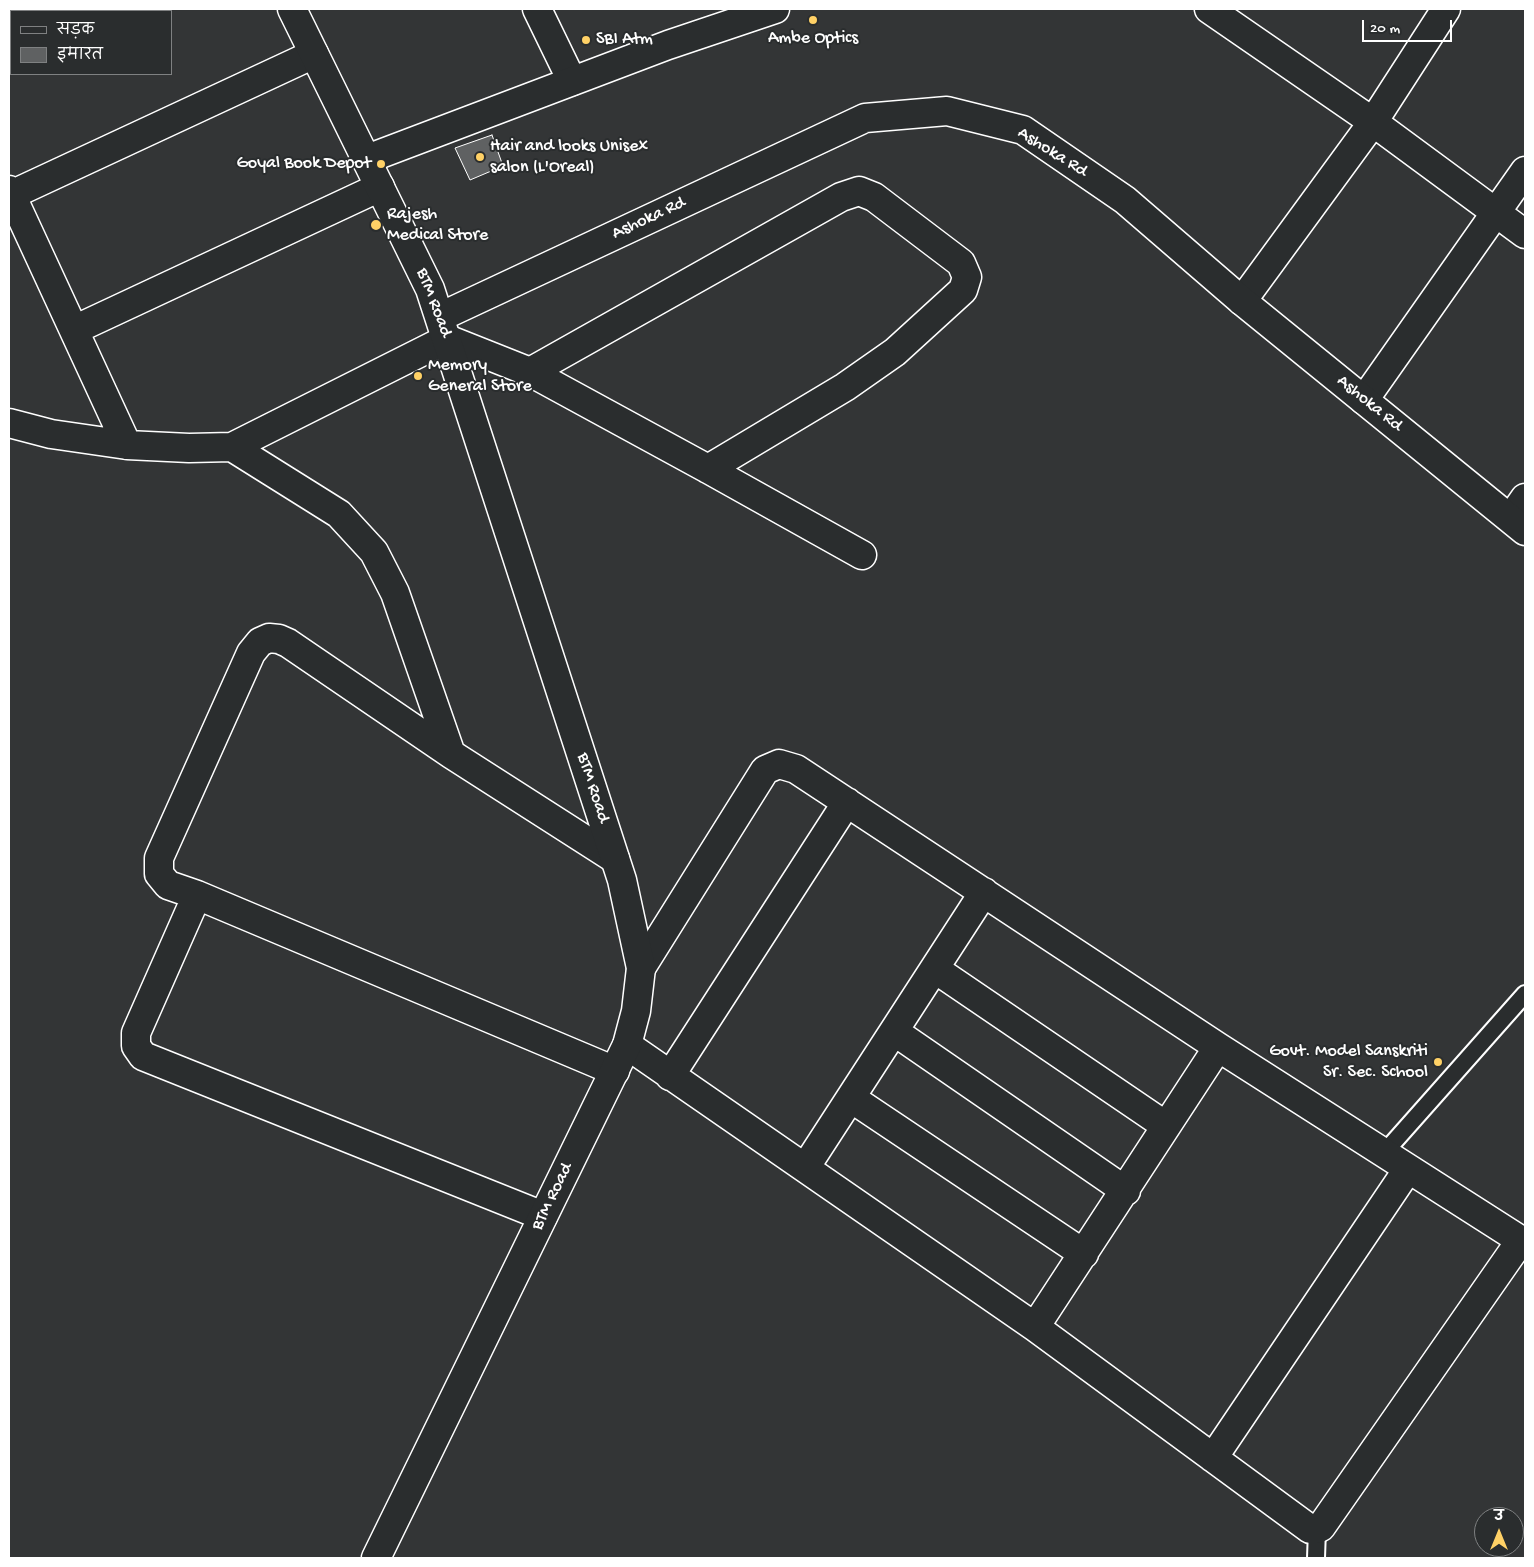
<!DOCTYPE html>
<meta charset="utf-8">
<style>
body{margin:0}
#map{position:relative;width:1534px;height:1567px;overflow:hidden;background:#333536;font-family:"Gochi Hand","Playpen Sans Deva",sans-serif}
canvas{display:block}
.frame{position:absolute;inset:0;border:10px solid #fff;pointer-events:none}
.legend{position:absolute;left:10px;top:10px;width:162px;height:65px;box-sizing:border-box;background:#2a2d2e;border:1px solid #7f8182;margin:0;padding:6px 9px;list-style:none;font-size:15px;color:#fff}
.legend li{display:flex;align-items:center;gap:10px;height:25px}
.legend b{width:25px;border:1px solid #7f8182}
.north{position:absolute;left:1474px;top:1507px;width:50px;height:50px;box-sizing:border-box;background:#2a2d2e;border:1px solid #7f8182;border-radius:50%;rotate:0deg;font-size:14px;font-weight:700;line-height:20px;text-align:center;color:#fff}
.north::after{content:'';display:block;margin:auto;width:18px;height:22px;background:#ffd166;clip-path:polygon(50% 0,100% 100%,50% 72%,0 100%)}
.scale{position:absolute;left:1362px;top:20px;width:90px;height:22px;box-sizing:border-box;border:2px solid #fff;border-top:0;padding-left:6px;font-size:15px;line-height:18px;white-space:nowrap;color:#fff;-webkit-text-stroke:4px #2a2d2e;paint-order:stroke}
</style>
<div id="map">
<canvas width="1534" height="1567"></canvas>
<div class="frame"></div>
<ul class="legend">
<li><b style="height:6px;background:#2a2d2e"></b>सड़क</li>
<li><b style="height:14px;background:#5f6162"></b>इमारत</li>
</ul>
<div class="north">उ</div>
<div class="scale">20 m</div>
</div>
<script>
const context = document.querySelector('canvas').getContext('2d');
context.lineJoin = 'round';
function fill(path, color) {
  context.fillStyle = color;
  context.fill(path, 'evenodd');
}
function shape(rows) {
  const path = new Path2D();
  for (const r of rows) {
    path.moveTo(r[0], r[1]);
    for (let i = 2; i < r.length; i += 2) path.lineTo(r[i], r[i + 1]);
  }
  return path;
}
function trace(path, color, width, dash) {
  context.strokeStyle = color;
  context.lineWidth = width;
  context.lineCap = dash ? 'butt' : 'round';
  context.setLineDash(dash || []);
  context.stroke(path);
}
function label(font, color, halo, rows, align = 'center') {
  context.font = font + ' "Gochi Hand",sans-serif';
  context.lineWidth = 4;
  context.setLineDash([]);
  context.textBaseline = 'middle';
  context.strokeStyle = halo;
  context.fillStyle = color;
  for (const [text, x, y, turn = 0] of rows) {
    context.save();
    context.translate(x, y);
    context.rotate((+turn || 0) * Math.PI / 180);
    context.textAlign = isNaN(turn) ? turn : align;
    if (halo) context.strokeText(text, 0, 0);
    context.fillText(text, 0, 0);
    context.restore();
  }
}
const building = shape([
 [492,135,503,166,470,180,455,148,492,135]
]);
fill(building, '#5f6162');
trace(building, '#fff', 1);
const lane = shape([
 [1384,1153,1525,994],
 [1316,1558,1317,1529]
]);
const street = shape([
 [537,9,572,81],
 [1209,9,1373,122,1525,234],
 [9,190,127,445],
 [11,195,314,54],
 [1242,301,1373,122,1446,9],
 [74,330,380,187],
 [530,372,841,197,859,191,874,197,961,263,967,277,963,290,895,352,845,387,708,469],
 [1364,400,1525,171],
 [9,423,51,434,127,445,189,448,232,447,447,339,530,372,708,469,862,555],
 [232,447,339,514,374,552,395,593,451,754],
 [1511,518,1525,498],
 [615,859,451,754,288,643,279,639,269,638,260,642,251,653,159,858,159,874,168,885,197,895,615,1071],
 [197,895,136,1033,136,1046,143,1056,543,1216],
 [641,968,765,770,779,764,796,769,1218,1047,1525,1243],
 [935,969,1166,1126],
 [895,1032,1126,1191],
 [627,1045,1035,1327,1310,1529,1317,1529,1321,1527,1521,1240],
 [670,1076,847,802],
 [851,1098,1084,1254],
 [805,1168,984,892],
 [1035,1327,1218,1047],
 [1213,1458,1408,1169]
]);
const secondary = shape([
 [292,9,430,289,622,880,641,968,636,1011,627,1045,376,1558],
 [367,159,668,45,775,9],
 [440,317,865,118,947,111,1023,130,1125,200,1242,301,1525,531]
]);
trace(lane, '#fff', 20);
trace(street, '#fff', 31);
trace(secondary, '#fff', 31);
trace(lane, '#2a2d2e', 16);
trace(street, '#2a2d2e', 28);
trace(secondary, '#2a2d2e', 28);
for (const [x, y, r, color] of [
 [813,20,5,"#ffd166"],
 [586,40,5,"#ffd166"],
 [480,157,5,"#ffd166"],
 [381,164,5,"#ffd166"],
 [376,225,6,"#ffd166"],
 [418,376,5,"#ffd166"],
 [1438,1062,5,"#ffd166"]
]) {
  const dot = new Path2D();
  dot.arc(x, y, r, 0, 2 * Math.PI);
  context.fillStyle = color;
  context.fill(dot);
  trace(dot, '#2a2d2e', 2);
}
label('18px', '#fff', '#2a2d2e', [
 ["Ambe Optics",813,39,"center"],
 ["SBI Atm",596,40],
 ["Hair and looks Unisex",490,147],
 ["salon (L'Oreal)",490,168],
 ["Goyal Book Depot",371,164,"right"],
 ["Rajesh",387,215],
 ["Medical Store",387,236],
 ["Memory",428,366],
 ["General Store",428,387],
 ["Govt. Model Sanskriti",1428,1052,"right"],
 ["Sr. Sec. School",1428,1073,"right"]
], 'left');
label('18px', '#fff', '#2a2d2e', [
 ["Ashoka Rd",1052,153,32],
 ["Ashoka Rd",649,219,-25],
 ["BTM Road",433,303,69],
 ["Ashoka Rd",1369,404,39],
 ["BTM Road",592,788,72],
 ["BTM Road",553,1197,-64]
]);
</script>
